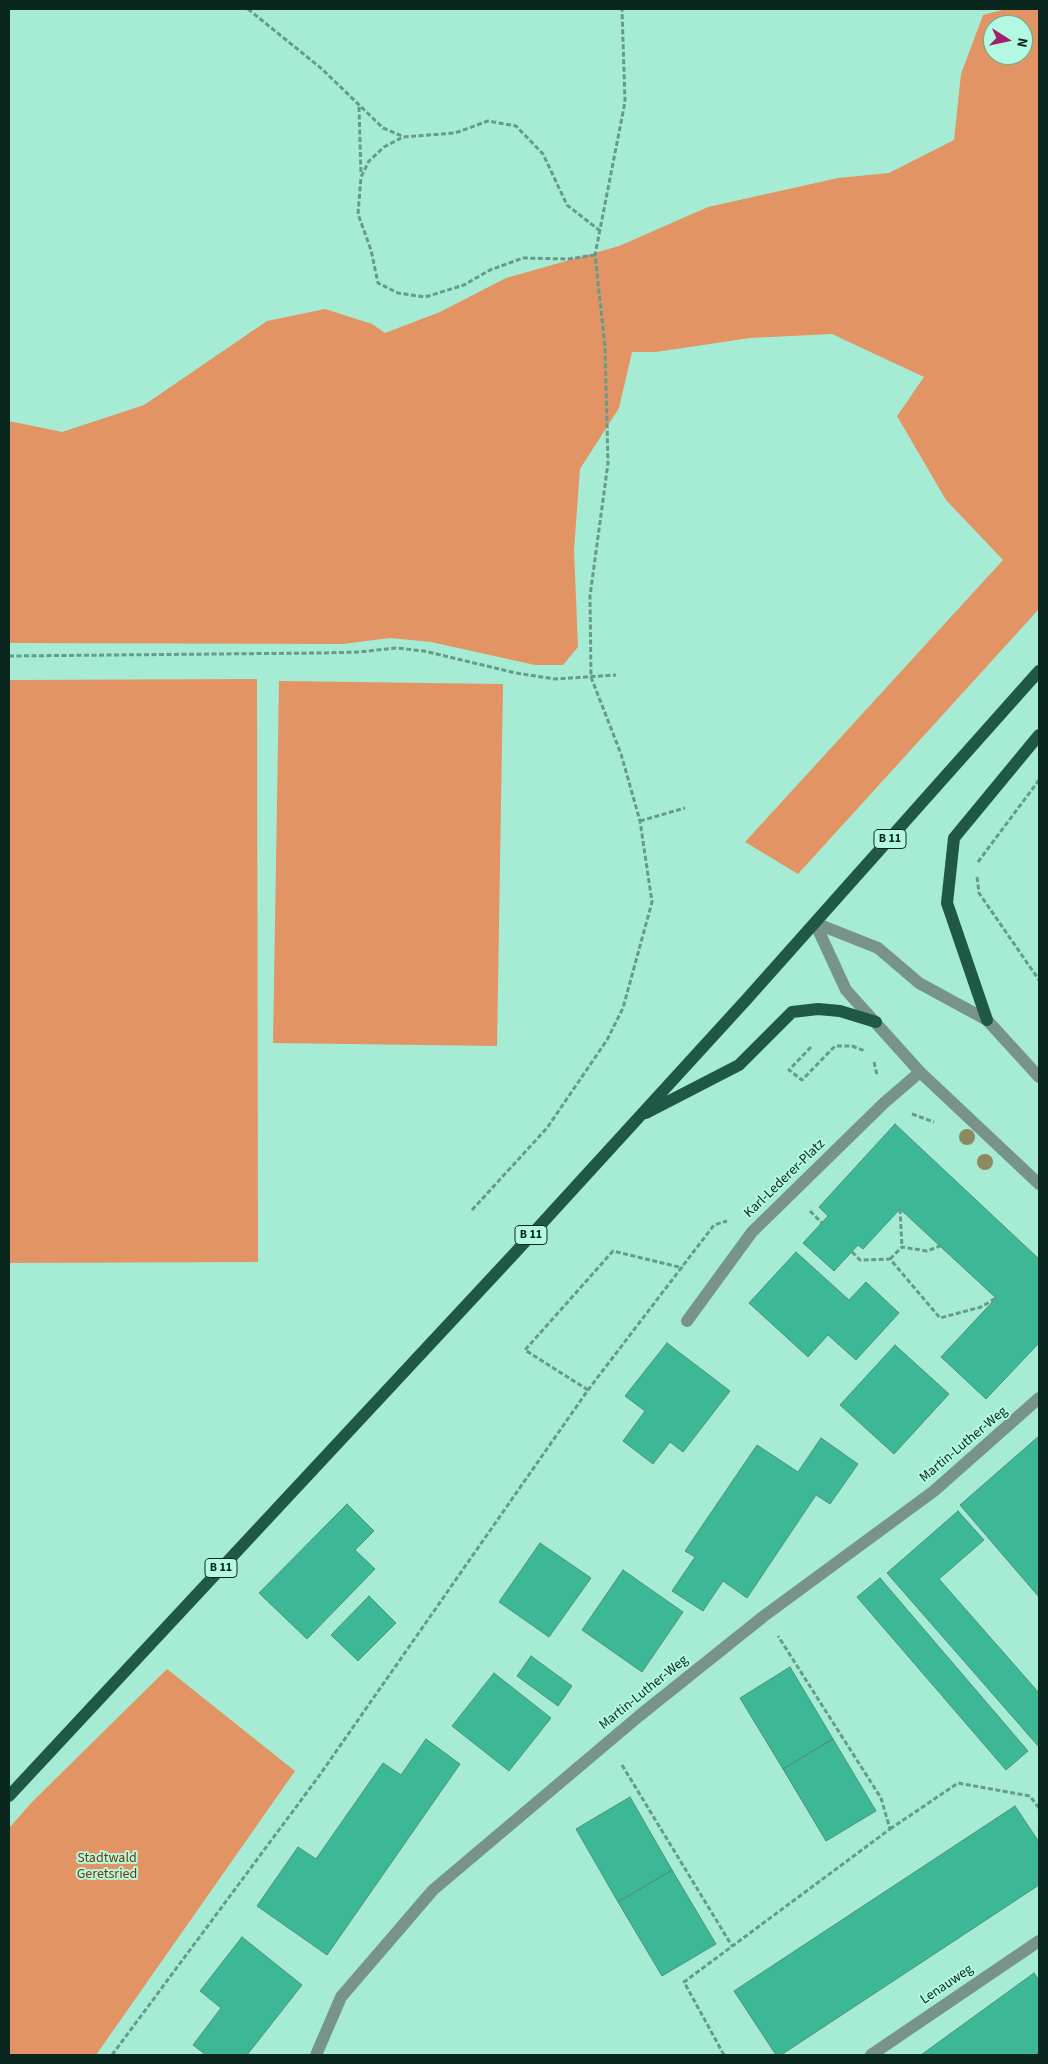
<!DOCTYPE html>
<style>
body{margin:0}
#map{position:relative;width:1048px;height:2064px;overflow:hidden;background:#a6ecd4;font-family:"Source Sans 3",sans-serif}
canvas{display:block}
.frame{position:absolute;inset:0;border:10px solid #0a271f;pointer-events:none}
.north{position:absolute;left:983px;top:15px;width:50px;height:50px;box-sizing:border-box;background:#b3f9e1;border:1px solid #6fa593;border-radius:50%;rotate:100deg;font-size:14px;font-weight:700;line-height:20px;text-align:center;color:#0a271f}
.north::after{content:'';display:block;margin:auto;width:18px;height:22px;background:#a4206c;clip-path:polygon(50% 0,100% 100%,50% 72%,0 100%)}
</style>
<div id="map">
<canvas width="1048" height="2064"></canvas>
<div class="frame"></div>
<div class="north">N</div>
</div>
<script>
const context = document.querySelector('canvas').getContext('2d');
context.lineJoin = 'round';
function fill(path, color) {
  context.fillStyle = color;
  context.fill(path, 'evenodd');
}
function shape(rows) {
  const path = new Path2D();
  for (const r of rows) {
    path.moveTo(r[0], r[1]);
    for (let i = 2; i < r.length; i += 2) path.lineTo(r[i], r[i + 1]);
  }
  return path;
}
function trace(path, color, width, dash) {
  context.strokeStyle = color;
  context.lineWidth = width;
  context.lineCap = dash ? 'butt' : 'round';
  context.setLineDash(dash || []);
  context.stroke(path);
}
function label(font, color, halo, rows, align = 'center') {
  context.font = font + ' "Source Sans 3",sans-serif';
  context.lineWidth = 4;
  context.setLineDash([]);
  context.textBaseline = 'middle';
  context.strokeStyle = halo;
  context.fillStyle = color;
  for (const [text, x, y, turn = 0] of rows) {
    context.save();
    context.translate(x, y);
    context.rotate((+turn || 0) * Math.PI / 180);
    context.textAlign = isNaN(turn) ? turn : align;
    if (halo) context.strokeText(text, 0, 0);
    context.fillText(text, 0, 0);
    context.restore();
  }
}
fill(shape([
 [1006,9,1039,9,1039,609,798,874,745,842,1003,560,946,500,897,416,924,377,832,334,750,338,656,352,632,352,619,408,580,469,574,550,578,647,563,665,535,665,431,642,390,638,343,644,9,643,9,421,62,432,144,405,267,321,325,309,372,324,385,333,440,312,506,278,619,246,708,207,838,178,889,173,954,140,961,74,983,15],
 [993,25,1023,25,1023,55,993,55],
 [257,679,258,1262,9,1263,9,680],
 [279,681,503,684,497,1046,273,1043],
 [167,1669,295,1771,96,2055,9,2055,9,1828,32,1802]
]), '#e39464');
const building = shape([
 [895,1124,1039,1259,1039,1343,986,1399,941,1357,996,1298,900,1209,863,1249,858,1245,834,1271,803,1243,828,1216,819,1207,895,1124],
 [796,1252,849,1300,866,1282,899,1313,856,1360,828,1335,808,1357,749,1303,796,1252],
 [667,1343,730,1391,683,1452,670,1442,653,1464,623,1441,645,1411,625,1396,667,1343],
 [895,1345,949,1394,894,1454,840,1405,895,1345],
 [1039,1436,1039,1597,960,1505,1039,1436],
 [821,1438,858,1464,830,1504,816,1495,747,1598,723,1581,703,1611,672,1591,695,1557,685,1551,757,1445,798,1472,821,1438],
 [347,1504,374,1531,355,1550,375,1569,307,1639,259,1593,347,1504],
 [958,1511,984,1540,939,1579,1039,1693,1039,1747,887,1573,958,1511],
 [540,1543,591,1578,549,1637,499,1602,540,1543],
 [623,1570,683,1612,642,1672,582,1630,623,1570],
 [880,1578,1028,1751,1006,1770,857,1597,880,1578],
 [369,1596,396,1623,358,1661,331,1635,369,1596],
 [531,1656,572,1686,558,1706,517,1676,531,1656],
 [790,1667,833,1739,783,1769,740,1698,790,1667],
 [494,1673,551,1718,509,1771,452,1726,494,1673],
 [426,1739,460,1764,327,1955,257,1906,298,1847,316,1859,383,1763,401,1775,426,1739],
 [833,1739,876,1811,826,1841,783,1769,833,1739],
 [630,1797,672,1870,618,1902,576,1829,630,1797],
 [1015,1806,1039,1842,1039,1885,781,2055,776,2055,734,1991,1015,1806],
 [672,1870,716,1944,662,1976,618,1902,672,1870],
 [242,1937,302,1985,247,2055,206,2055,193,2045,221,2008,200,1991,242,1937],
 [1034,1973,1039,1980,1039,2055,921,2055,1034,1973]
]);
fill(building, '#3cb897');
trace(building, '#4e917c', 1);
trace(shape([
 [248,9,322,69,383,128,402,136],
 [359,107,361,175],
 [595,255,568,259,523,258,490,270,464,285,425,297,398,293,378,283,371,250,358,214,361,177,369,161,384,147,403,137,455,133,488,121,516,126,543,154,567,205,599,230],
 [9,656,321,653,359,652,396,648,424,651,516,673,555,679,616,675],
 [640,821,685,808],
 [978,862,1039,780],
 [977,877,979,893,1039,980],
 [811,1047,789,1070,802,1080,835,1046,852,1046,865,1051],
 [874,1062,877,1075],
 [912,1114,934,1122],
 [900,1209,902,1247],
 [472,1210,547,1128,607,1040,623,1008,652,902,640,821,621,754,591,677,590,596,608,463,605,346,595,255,625,102,622,9],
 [810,1211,822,1223],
 [852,1252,860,1260,890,1259,940,1318,981,1307,996,1298],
 [890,1259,902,1247,927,1251,940,1246],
 [588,1390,525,1350,613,1251,683,1268],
 [622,1765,732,1946],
 [890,1829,958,1783,1030,1796,1039,1808],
 [112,2055,319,1776,588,1390,714,1225,727,1221],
 [724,2055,684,1982,890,1829,881,1798,778,1636]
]), '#669b89', 3, [5, 2.5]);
trace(shape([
 [815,923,846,990,920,1072,1039,1184],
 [815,923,878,948,919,983,987,1020,1039,1077],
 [687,1321,752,1232,884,1103,920,1072],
 [316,2055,341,1997,433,1890,639,1716,764,1616,934,1491,1039,1398],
 [871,2055,1039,1941]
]), '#789489', 12);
trace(shape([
 [987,1020,947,903,954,838,1039,735],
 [646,1113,739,1065,792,1012,818,1009,840,1011,876,1022],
 [9,1796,513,1255,746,1000,1039,671]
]), '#205848', 12);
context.fillStyle = '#8d8960';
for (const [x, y] of [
 [967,1137],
 [985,1162]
]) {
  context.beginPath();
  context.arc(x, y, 8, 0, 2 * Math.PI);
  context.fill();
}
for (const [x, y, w] of [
 [890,839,32],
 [531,1235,32],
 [221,1568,32]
]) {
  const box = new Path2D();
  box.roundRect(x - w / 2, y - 9.5, w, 19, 4);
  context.fillStyle = '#b3f9e1';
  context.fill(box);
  trace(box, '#0a271f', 1);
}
label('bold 12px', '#0a271f', null, [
 ["B 11",890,839],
 ["B 11",531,1235],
 ["B 11",221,1568]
]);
label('14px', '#0a271f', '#b3f9e1', [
 ["Karl-Lederer-Platz",785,1179,-44],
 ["Martin-Luther-Weg",964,1445,-40],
 ["Martin-Luther-Weg",644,1693,-39],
 ["Lenauweg",947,1985,-34]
]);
label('14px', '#793802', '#b3f9e1', [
 ["Stadtwald",107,1859],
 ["Geretsried",107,1875]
]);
</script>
